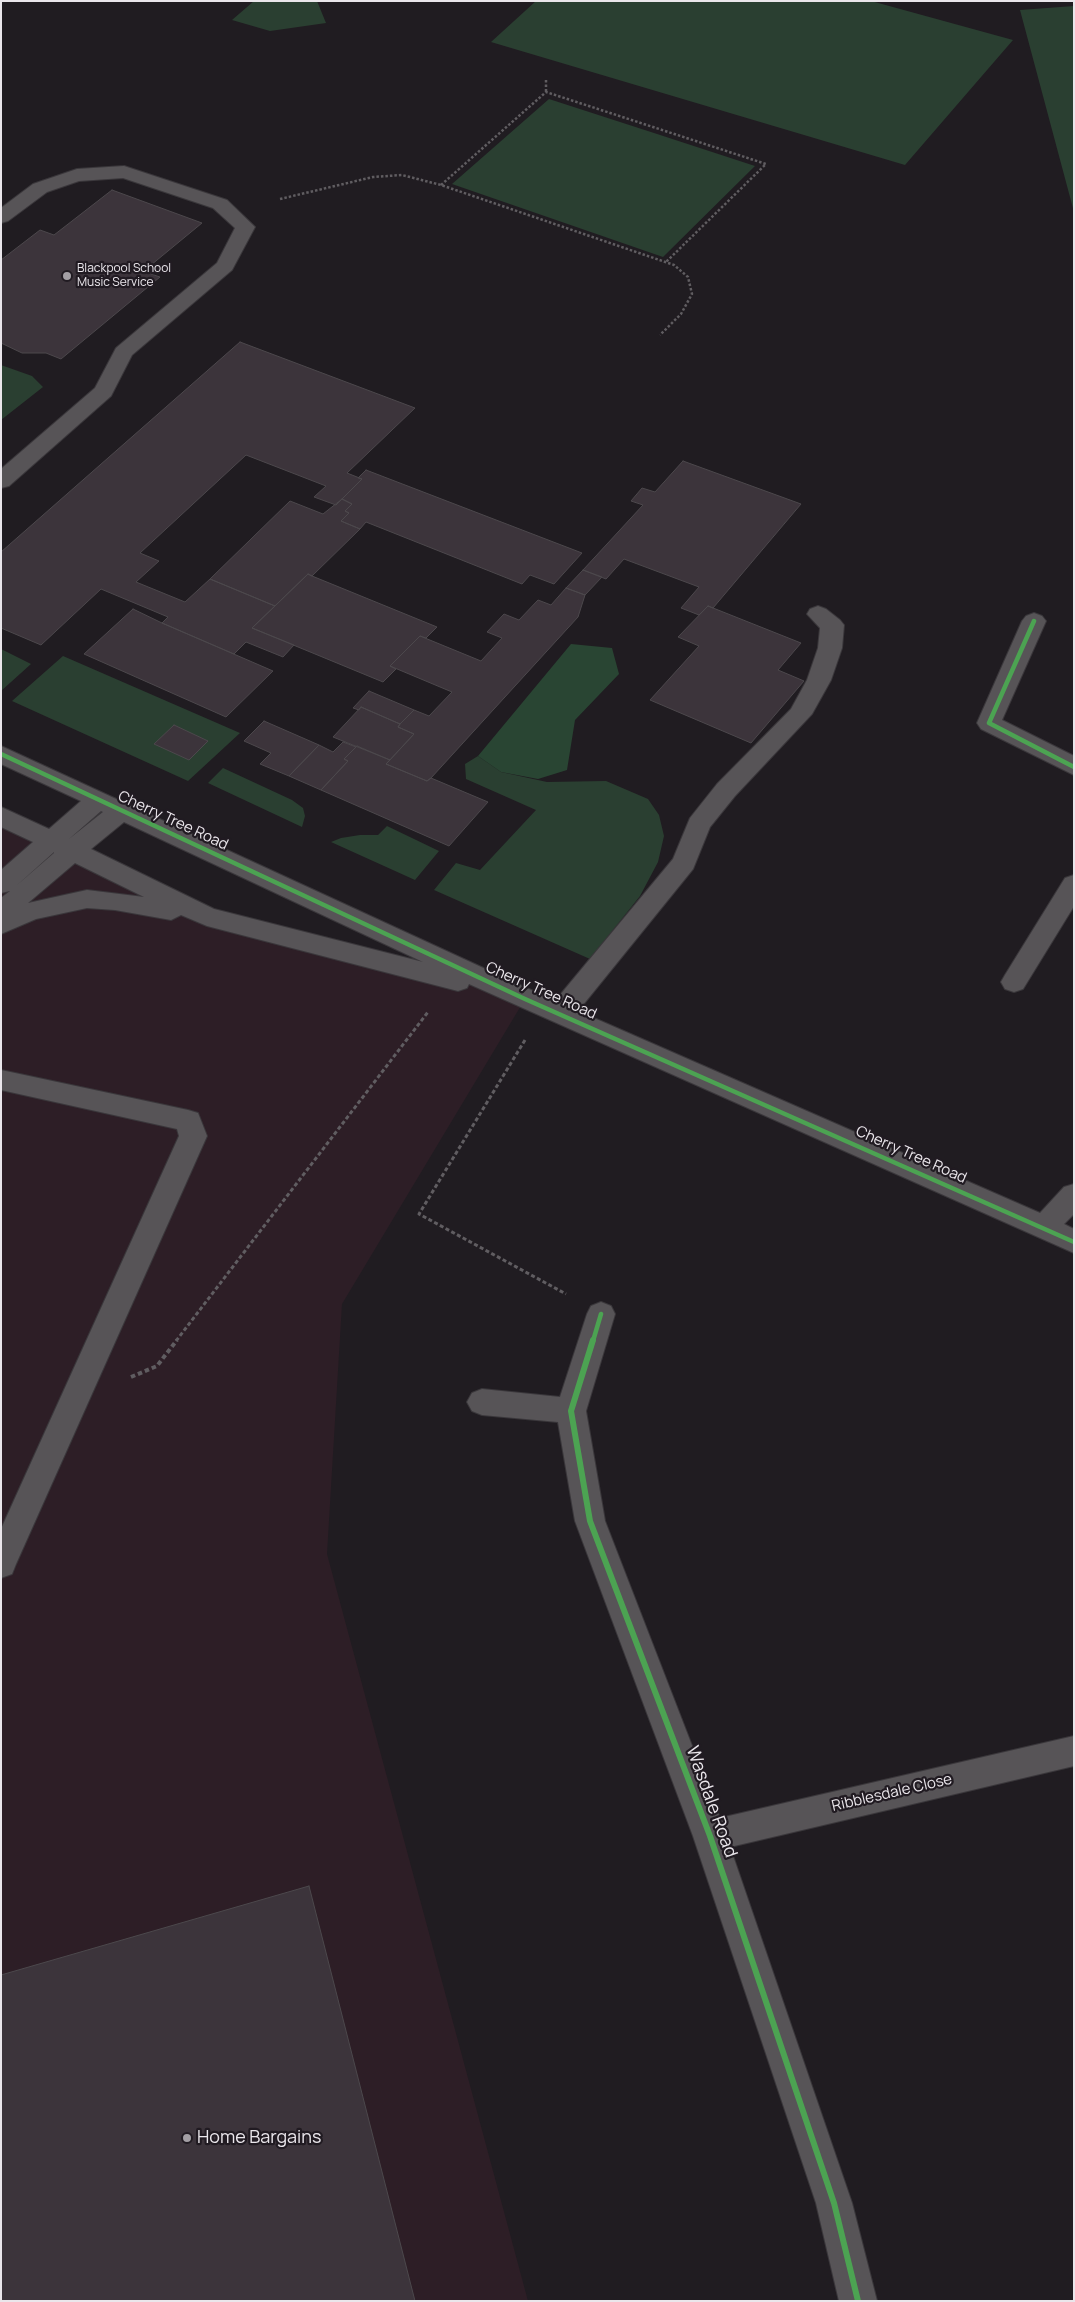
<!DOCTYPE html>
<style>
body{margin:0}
#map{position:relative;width:1075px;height:2302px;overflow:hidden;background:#201c21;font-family:Manrope,sans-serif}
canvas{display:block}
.frame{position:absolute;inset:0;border:2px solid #eae6eb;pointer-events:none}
</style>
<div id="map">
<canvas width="1075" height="2302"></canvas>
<div class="frame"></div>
</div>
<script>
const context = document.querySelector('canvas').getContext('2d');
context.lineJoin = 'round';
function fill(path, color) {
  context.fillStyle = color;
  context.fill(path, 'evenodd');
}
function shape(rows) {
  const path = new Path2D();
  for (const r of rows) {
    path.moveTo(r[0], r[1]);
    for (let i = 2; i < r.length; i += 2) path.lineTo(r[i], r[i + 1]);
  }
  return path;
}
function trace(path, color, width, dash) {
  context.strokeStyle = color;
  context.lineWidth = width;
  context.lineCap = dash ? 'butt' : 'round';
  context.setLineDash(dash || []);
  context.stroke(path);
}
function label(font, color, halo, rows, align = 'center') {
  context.font = font + ' Manrope,sans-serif';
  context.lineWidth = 4.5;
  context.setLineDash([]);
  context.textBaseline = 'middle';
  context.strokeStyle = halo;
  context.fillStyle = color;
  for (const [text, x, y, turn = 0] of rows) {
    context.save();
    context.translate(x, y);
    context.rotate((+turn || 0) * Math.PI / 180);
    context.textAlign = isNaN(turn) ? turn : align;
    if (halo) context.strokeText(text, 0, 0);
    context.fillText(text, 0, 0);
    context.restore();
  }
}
fill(shape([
 [1,816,207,917,525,999,342,1304,327,1554,528,2301,1,2301]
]), '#2d1e26');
fill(shape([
 [254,1,317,1,326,23,270,31,232,20],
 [536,1,871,1,1013,40,905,165,491,42],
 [1074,6,1074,212,1020,10],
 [549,99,654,133,755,166,663,257,452,184],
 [1,365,32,376,43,387,1,420],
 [1,649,31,664,1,691],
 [63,656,240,733,188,781,12,701],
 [478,756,501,772,547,782,606,781,648,799,659,815,664,836,658,862,640,896,590,959,434,890,456,863,480,870,536,810,466,779,465,764],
 [223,768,292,800,303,808,305,816,302,827,208,783],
 [387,826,439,851,415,880,331,842,341,838,360,835,378,835]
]), '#2a3f31');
fill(shape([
 [571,644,612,648,619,674,575,720,567,770,538,779,501,772,478,756]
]), '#294533');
const building = shape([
 [112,190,202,223,151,265,151,274,160,277,61,359,46,353,22,353,1,343,1,260,40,230,54,235,112,190],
 [240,342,415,408,347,473,362,479,336,505,314,497,326,486,246,455,140,553,159,561,136,582,185,602,210,579,275,606,252,628,294,645,283,657,246,642,234,654,162,623,168,617,101,589,41,645,1,628,1,552,240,342],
 [683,461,801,504,713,608,708,606,699,615,681,608,699,587,624,559,606,579,583,570,643,505,631,501,642,488,655,492,683,461],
 [366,470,582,553,554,584,530,575,522,584,366,522,360,529,341,521,349,513,345,511,352,504,342,499,362,479,358,478,366,470],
 [342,499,352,504,345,511,349,513,341,521,360,529,312,576,308,574,275,606,210,579,290,501,323,514,342,499],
 [583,570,602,577,585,595,566,588,583,570],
 [308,574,312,576,437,627,426,638,420,636,390,666,396,669,383,682,252,628,308,574],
 [566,588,585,595,578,617,431,778,427,781,386,764,414,734,398,727,400,724,414,710,429,716,452,692,390,666,420,636,481,661,502,638,487,632,504,614,519,620,538,600,551,605,566,588],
 [708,606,801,643,778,670,804,681,751,743,650,700,699,646,678,637,708,606],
 [133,609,162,623,273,671,226,717,84,654,133,609],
 [369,691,414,710,400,724,361,707,359,710,353,708,369,691],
 [361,707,400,724,398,727,414,734,390,760,333,737,361,707],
 [264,721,319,745,289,776,260,764,271,753,244,741,264,721],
 [174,725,208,741,189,760,154,744,174,725],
 [343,742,356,747,344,759,348,761,321,790,289,776,319,745,333,752,343,742],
 [357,746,390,760,386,764,427,781,431,778,488,802,449,846,321,790,348,761,344,759,357,746],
 [309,1886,415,2301,1,2301,1,1975,309,1886]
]);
fill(building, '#3c343b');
trace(building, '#4c484c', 1);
const minor = shape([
 [124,166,227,200,255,227,232,270,132,355,111,396,9,486,1,488,1,469,95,388,116,348,217,263,235,228,213,208,123,178,79,181,47,192,8,221,1,223,1,208,33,184,77,169,124,166],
 [818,606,826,609,840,620,844,625,842,648,831,680,812,714,735,796,710,827,693,869,578,1011,1040,1213,1064,1187,1074,1184,1074,1214,1064,1224,1074,1229,1074,1253,469,984,467,988,458,991,207,926,181,915,171,920,115,910,87,908,36,919,1,934,1,898,10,891,1,893,1,870,33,842,1,827,1,807,49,829,81,801,1,764,1,746,555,1001,673,859,690,818,717,784,791,709,807,680,818,648,820,628,807,614,810,609,818,606],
 [101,811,103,812,69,839,101,811],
 [124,822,423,962,214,909,91,849,124,822],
 [54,852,54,853,16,886,54,852],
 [75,863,144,897,87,890,28,903,75,863],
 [1034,613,1042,616,1046,621,1002,720,1074,756,1074,775,981,729,977,723,1022,621,1026,616,1034,613],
 [1074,875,1074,906,1023,989,1014,992,1005,989,1001,982,1005,975,1065,878,1074,875],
 [1,1070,188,1110,198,1113,207,1136,16,1564,12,1574,1,1578,1,1529,179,1136,177,1129,1,1090,1,1070],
 [601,1302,611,1306,615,1314,586,1411,605,1521,720,1818,1074,1736,1074,1766,730,1847,852,2203,877,2301,839,2301,816,2203,693,1836,575,1521,558,1422,482,1415,472,1411,467,1402,472,1393,482,1389,560,1397,587,1314,591,1306,601,1302]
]);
trace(minor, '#3a373b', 2);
trace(shape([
 [546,80,546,92],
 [441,185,546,92,766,164,666,262],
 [280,199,373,177,402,175,441,185,674,265,688,277,692,294,681,314,660,335]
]), '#605d61', 2.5, [2.5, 2]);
trace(shape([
 [525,1040,419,1214,566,1294],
 [176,1341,428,1012]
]), '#605d61', 3, [4, 2.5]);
trace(shape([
 [131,1377,157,1366,177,1340]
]), '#605d61', 4, [4.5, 3]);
fill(minor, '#575457');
trace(shape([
 [1034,621,989,723,1074,767],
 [1,754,525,999,1074,1242],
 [593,1341,601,1314]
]), '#4ca352', 4.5);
trace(shape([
 [593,1340,571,1411,590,1521,710,1836,834,2203,858,2301]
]), '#4ca352', 6);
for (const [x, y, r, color] of [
 [67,276,5,"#a39fa4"],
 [187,2138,5,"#a39fa4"]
]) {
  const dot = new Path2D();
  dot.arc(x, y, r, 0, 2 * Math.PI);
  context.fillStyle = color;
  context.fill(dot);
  trace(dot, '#211b22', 2);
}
label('12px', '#eae6eb', '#211b22', [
 ["Blackpool School",77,269],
 ["Music Service",77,283]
], 'left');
label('15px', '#eae6eb', '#211b22', [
 ["Cherry Tree Road",173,821,25],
 ["Cherry Tree Road",541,991,24],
 ["Cherry Tree Road",911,1155,24],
 ["Ribblesdale Close",892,1793,-13]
]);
label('18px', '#eae6eb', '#211b22', [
 ["Wasdale Road",711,1802,70]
]);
label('18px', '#eae6eb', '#211b22', [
 ["Home Bargains",197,2138]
], 'left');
</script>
